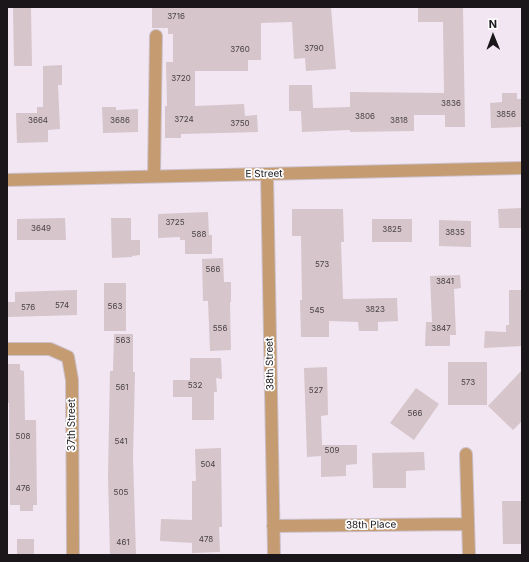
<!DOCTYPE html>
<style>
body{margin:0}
#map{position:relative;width:529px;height:562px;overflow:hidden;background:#f2e6f2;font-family:Inter,sans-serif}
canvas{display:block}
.frame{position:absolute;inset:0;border:8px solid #1a161a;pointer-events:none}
.north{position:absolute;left:473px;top:16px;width:40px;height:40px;-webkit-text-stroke:3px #fff;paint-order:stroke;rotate:359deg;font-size:11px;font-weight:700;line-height:16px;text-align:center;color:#1a161a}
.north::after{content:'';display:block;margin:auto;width:14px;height:18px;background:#1a161a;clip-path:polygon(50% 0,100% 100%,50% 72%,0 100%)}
</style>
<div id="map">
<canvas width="529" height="562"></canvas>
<div class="frame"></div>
<div class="north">N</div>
</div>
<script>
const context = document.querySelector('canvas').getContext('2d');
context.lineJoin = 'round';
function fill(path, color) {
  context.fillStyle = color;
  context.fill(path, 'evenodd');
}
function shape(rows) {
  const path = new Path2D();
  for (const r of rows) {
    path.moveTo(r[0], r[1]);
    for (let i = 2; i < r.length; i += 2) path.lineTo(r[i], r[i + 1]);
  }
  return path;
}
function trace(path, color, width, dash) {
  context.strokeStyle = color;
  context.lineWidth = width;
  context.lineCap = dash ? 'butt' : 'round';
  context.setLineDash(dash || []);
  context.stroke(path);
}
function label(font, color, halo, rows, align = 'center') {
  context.font = font + ' Inter,sans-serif';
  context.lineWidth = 3.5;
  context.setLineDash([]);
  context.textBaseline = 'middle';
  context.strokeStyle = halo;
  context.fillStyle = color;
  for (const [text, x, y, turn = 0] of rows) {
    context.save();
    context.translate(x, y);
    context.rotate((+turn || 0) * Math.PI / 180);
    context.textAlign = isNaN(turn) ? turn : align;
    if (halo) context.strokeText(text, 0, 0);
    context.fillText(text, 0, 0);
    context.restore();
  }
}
fill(shape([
 [13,7,31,7,32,66,14,66],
 [152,7,331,7,336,69,306,71,305,58,294,59,292,22,261,23,261,60,248,60,248,71,195,71,195,106,244,104,245,116,257,115,258,132,181,134,181,138,165,138,165,106,167,106,166,62,173,62,173,34,168,34,168,28,152,28],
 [418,7,463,7,465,127,445,127,445,115,414,115,414,131,350,132,350,130,302,132,301,111,289,111,289,85,312,85,313,108,350,107,350,92,444,93,443,22,418,22],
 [62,65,62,85,58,85,60,129,48,130,48,142,17,143,16,113,37,113,37,107,43,107,43,66],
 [502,93,517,93,517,99,522,99,522,127,491,128,490,103,502,102],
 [102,107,116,107,116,110,138,109,138,132,103,133],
 [522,208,522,228,499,228,498,209],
 [292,209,343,209,344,242,341,242,343,299,397,298,398,321,378,322,378,331,359,331,358,322,329,321,329,337,301,337,300,300,302,300,301,236,292,236],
 [208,212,209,235,212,235,212,254,185,254,185,240,180,240,180,237,158,238,158,214],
 [65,218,66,240,17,240,17,219],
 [111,218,131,218,131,240,140,240,140,255,132,256,132,257,112,258],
 [372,219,412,219,412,242,372,242],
 [439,220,471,221,471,247,439,246],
 [223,258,224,282,231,282,231,302,230,302,231,350,210,351,208,301,203,301,202,259],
 [460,275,461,288,454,289,456,335,450,335,450,346,425,346,426,322,432,322,430,276],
 [104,283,126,283,126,331,104,331],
 [77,290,77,315,7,317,7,302,15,302,15,292],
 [509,290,522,290,522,346,484,348,485,331,506,332,506,325,509,325],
 [114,334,133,334,133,372,135,372,133,458,136,555,110,555,108,477,110,371,113,371],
 [190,358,221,358,222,379,216,378,217,392,214,392,214,420,192,420,192,397,173,397,173,380,190,380],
 [448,362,487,362,487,405,448,405],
 [7,364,20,364,20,370,24,371,25,420,36,420,37,505,33,505,33,511,20,511,20,505,10,505,9,403,7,403],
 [327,367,328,415,321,416,322,445,357,445,357,464,346,465,346,476,321,477,321,456,307,457,304,368],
 [522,370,522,421,513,430,488,406],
 [416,388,439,404,414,440,390,423],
 [221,448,222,527,219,527,220,552,192,553,192,543,160,541,161,519,192,520,192,481,196,481,195,449],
 [424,452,425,470,406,471,406,488,373,488,372,453],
 [502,501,522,501,522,544,503,544],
 [17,539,34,539,34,555,17,555]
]), '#d6c5ca');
const minor = shape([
 [267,174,274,555],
 [154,176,156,36],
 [7,180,522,168],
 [7,349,50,349,68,357,72,380,73,555],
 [466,454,469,555],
 [273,526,468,524]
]);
trace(minor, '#cbc1cb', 14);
trace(minor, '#c59c72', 12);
label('8px', '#494246', null, [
 ["3716",176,17],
 ["3790",314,49],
 ["3760",240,50],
 ["3720",181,79],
 ["3836",451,104],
 ["3856",506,115],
 ["3806",365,117],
 ["3724",184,120],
 ["3664",38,121],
 ["3686",120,121],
 ["3818",399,121],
 ["3750",240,124],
 ["3725",175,223],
 ["3649",41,229],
 ["3825",392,230],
 ["3835",455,233],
 ["588",199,235],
 ["573",322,265],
 ["566",213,270],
 ["3841",445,282],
 ["574",62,306],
 ["563",115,307],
 ["576",28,308],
 ["3823",375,310],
 ["545",317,311],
 ["556",220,329],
 ["3847",441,329],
 ["563",123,341],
 ["573",468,383],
 ["532",195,386],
 ["561",122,388],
 ["527",316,391],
 ["566",415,414],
 ["508",23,437],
 ["541",121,442],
 ["509",332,451],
 ["504",208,465],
 ["476",23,489],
 ["505",121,493],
 ["478",206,540],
 ["461",123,543]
]);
label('10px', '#1a161a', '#fff', [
 ["E Street",264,174,-1],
 ["38th Street",270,364,-91],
 ["37th Street",72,425,-90],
 ["38th Place",371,525,-1]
]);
</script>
